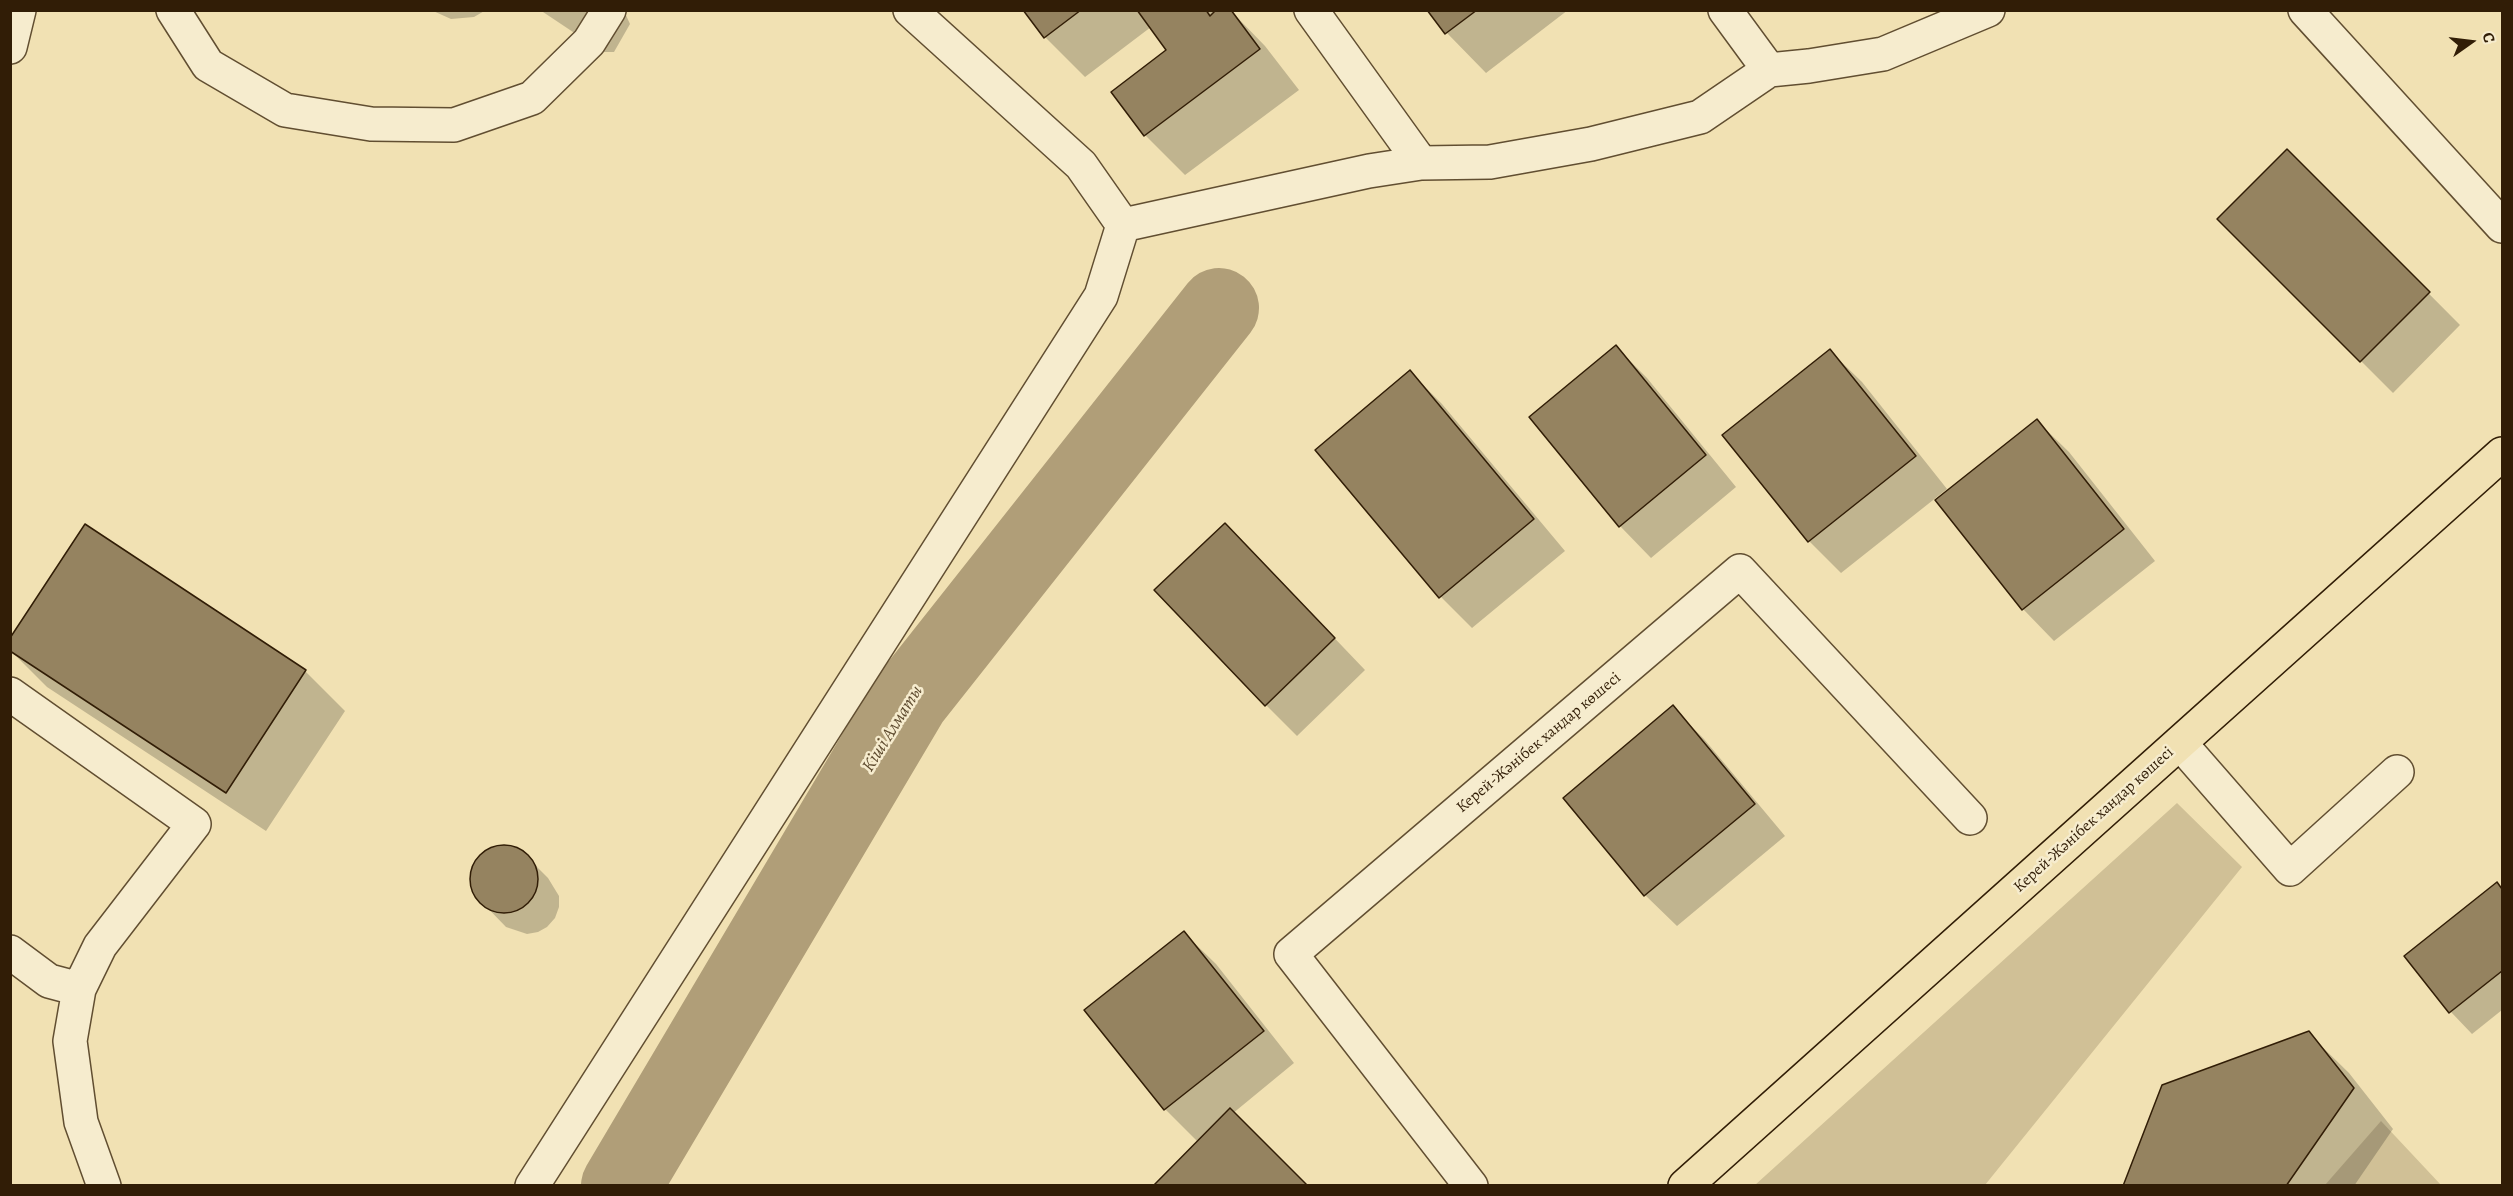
<!DOCTYPE html>
<meta charset="utf-8">
<style>
body{margin:0}
#map{position:relative;width:2513px;height:1196px;overflow:hidden;background:#f1e1b3;font-family:Alegreya,serif}
canvas{display:block}
.frame{position:absolute;inset:0;border:12px solid #311d06;pointer-events:none}
.north{position:absolute;left:2441px;top:12px;width:60px;height:60px;-webkit-text-stroke:4px #f6ecce;paint-order:stroke;rotate:76deg;font-size:16px;font-weight:700;line-height:24px;text-align:center;color:#311d06}
.north::after{content:'';display:block;margin:auto;width:21px;height:27px;background:#311d06;clip-path:polygon(50% 0,100% 100%,50% 72%,0 100%)}
</style>
<div id="map">
<canvas width="2513" height="1196"></canvas>
<div class="frame"></div>
<div class="north">С</div>
</div>
<script>
const context = document.querySelector('canvas').getContext('2d');
context.lineJoin = 'round';
function fill(path, color) {
  context.fillStyle = color;
  context.fill(path, 'evenodd');
}
function shape(rows) {
  const path = new Path2D();
  for (const r of rows) {
    if (r.length === 3) {
      path.moveTo(r[0] + r[2], r[1]);
      path.arc(r[0], r[1], r[2], 0, 2 * Math.PI);
      continue;
    }
    path.moveTo(r[0], r[1]);
    for (let i = 2; i < r.length; i += 2) path.lineTo(r[i], r[i + 1]);
  }
  return path;
}
function trace(path, color, width, dash) {
  context.strokeStyle = color;
  context.lineWidth = width;
  context.lineCap = dash ? 'butt' : 'round';
  context.setLineDash(dash || []);
  context.stroke(path);
}
function label(font, color, halo, rows, align = 'center') {
  context.font = font + ' Alegreya,serif';
  context.lineWidth = 5;
  context.setLineDash([]);
  context.textBaseline = 'middle';
  context.strokeStyle = halo;
  context.fillStyle = color;
  for (const [text, x, y, turn = 0] of rows) {
    context.save();
    context.translate(x, y);
    context.rotate((+turn || 0) * Math.PI / 180);
    context.textAlign = isNaN(turn) ? turn : align;
    if (halo) context.strokeText(text, 0, 0);
    context.fillText(text, 0, 0);
    context.restore();
  }
}
fill(shape([
 [2177,803,2242,867,1985,1185,1755,1185],
 [2381,1121,2441,1185,2325,1185]
]), '#d0c096');
fill(shape([
 [431,10,486,10,474,17,451,19],
 [540,10,627,10,625,13,630,24,614,52,603,52],
 [1025,10,1214,10,1216,13,1230,10,1265,46,1299,90,1185,175,1145,135,1113,92,1168,50,1151,27,1085,77,1045,37],
 [1429,10,1568,10,1486,73,1447,33],
 [2287,151,2460,325,2393,393,2219,219],
 [1616,347,1647,378,1736,487,1651,558,1620,526],
 [1830,351,1862,382,1947,489,1841,573,1809,541,1724,435],
 [1410,372,1442,404,1565,551,1472,628,1441,597,1318,450],
 [2037,421,2069,452,2155,561,2054,641,2023,609],
 [1256,556,1365,670,1297,736,1266,705],
 [10,650,305,671,345,711,266,831,47,687],
 [1673,708,1704,739,1785,836,1677,926,1645,895],
 [498,847,508,847,526,856,548,878,559,896,559,907,555,918,547,927,538,932,527,934,506,927,476,896,472,885,472,875,480,857],
 [2497,884,2502,890,2502,1010,2472,1034,2451,1012,2406,956],
 [1184,933,1216,964,1294,1063,1198,1142,1165,1109,1086,1010],
 [2308,1033,2349,1073,2393,1129,2354,1186,2124,1186]
]), '#0003');
trace(shape([
 [621,1186,909,700,1219,308]
]), '#b09e78', 80);
const building = shape([
 [1023,10,1081,10,1044,38,1023,10],
 [1137,10,1206,10,1210,16,1216,10,1231,10,1260,49,1144,136,1111,92,1166,50,1137,10],
 [1427,10,1477,10,1445,34,1427,10],
 [2287,149,2430,292,2360,362,2217,219,2287,149],
 [1616,345,1706,455,1619,527,1529,417,1616,345],
 [1830,349,1916,456,1808,542,1722,435,1830,349],
 [1410,370,1534,519,1439,598,1315,450,1410,370],
 [2037,419,2124,529,2022,610,1935,500,2037,419],
 [1225,523,1335,638,1265,706,1154,590,1225,523],
 [85,524,306,670,226,793,10,651,10,638,85,524],
 [1673,705,1755,804,1644,896,1563,798,1673,705],
 [504,879,34],
 [2497,882,2502,889,2502,971,2449,1013,2404,956,2497,882],
 [1184,931,1264,1031,1164,1110,1084,1010,1184,931],
 [2309,1031,2354,1088,2286,1186,2123,1186,2162,1085,2309,1031],
 [1230,1108,1308,1186,1153,1186,1230,1108]
]);
fill(building, '#958360');
trace(building, '#311d06', 1.5);
const minor = shape([
 [173,10,208,65,285,110,371,124,454,125,532,98,589,42,609,10],
 [910,10,1081,165,1123,225],
 [1311,10,1421,163,1490,162,1591,144,1700,117,1769,70,1809,66,1883,54,1988,10],
 [1725,10,1769,70],
 [2305,10,2502,226],
 [10,47,19,10],
 [10,694,194,824,100,946,79,989,70,1041,81,1122,104,1186],
 [2180,743,2290,869,2397,772],
 [10,952,49,981,79,989],
 [532,1186,1101,296,1123,225,1369,171,1421,163],
 [1471,1186,1291,954,1740,571,1970,818]
]);
const major = shape([
 [1685,1186,2502,454]
]);
trace(minor, '#614e31', 36);
trace(major, '#311d06', 36);
trace(minor, '#f6ecce', 33);
trace(major, '#f1e1b3', 33);
label('16px', '#311d06', '#f6ecce', [
 ["Керей-Жәнібек хандар көшесі",1539,743,-40],
 ["Керей-Жәнібек хандар көшесі",2094,820,-42]
]);
label('italic 18px', '#5d4a2e', '#f6ecce', [
 ["Кіші Алматы",893,729,-58]
]);
</script>
